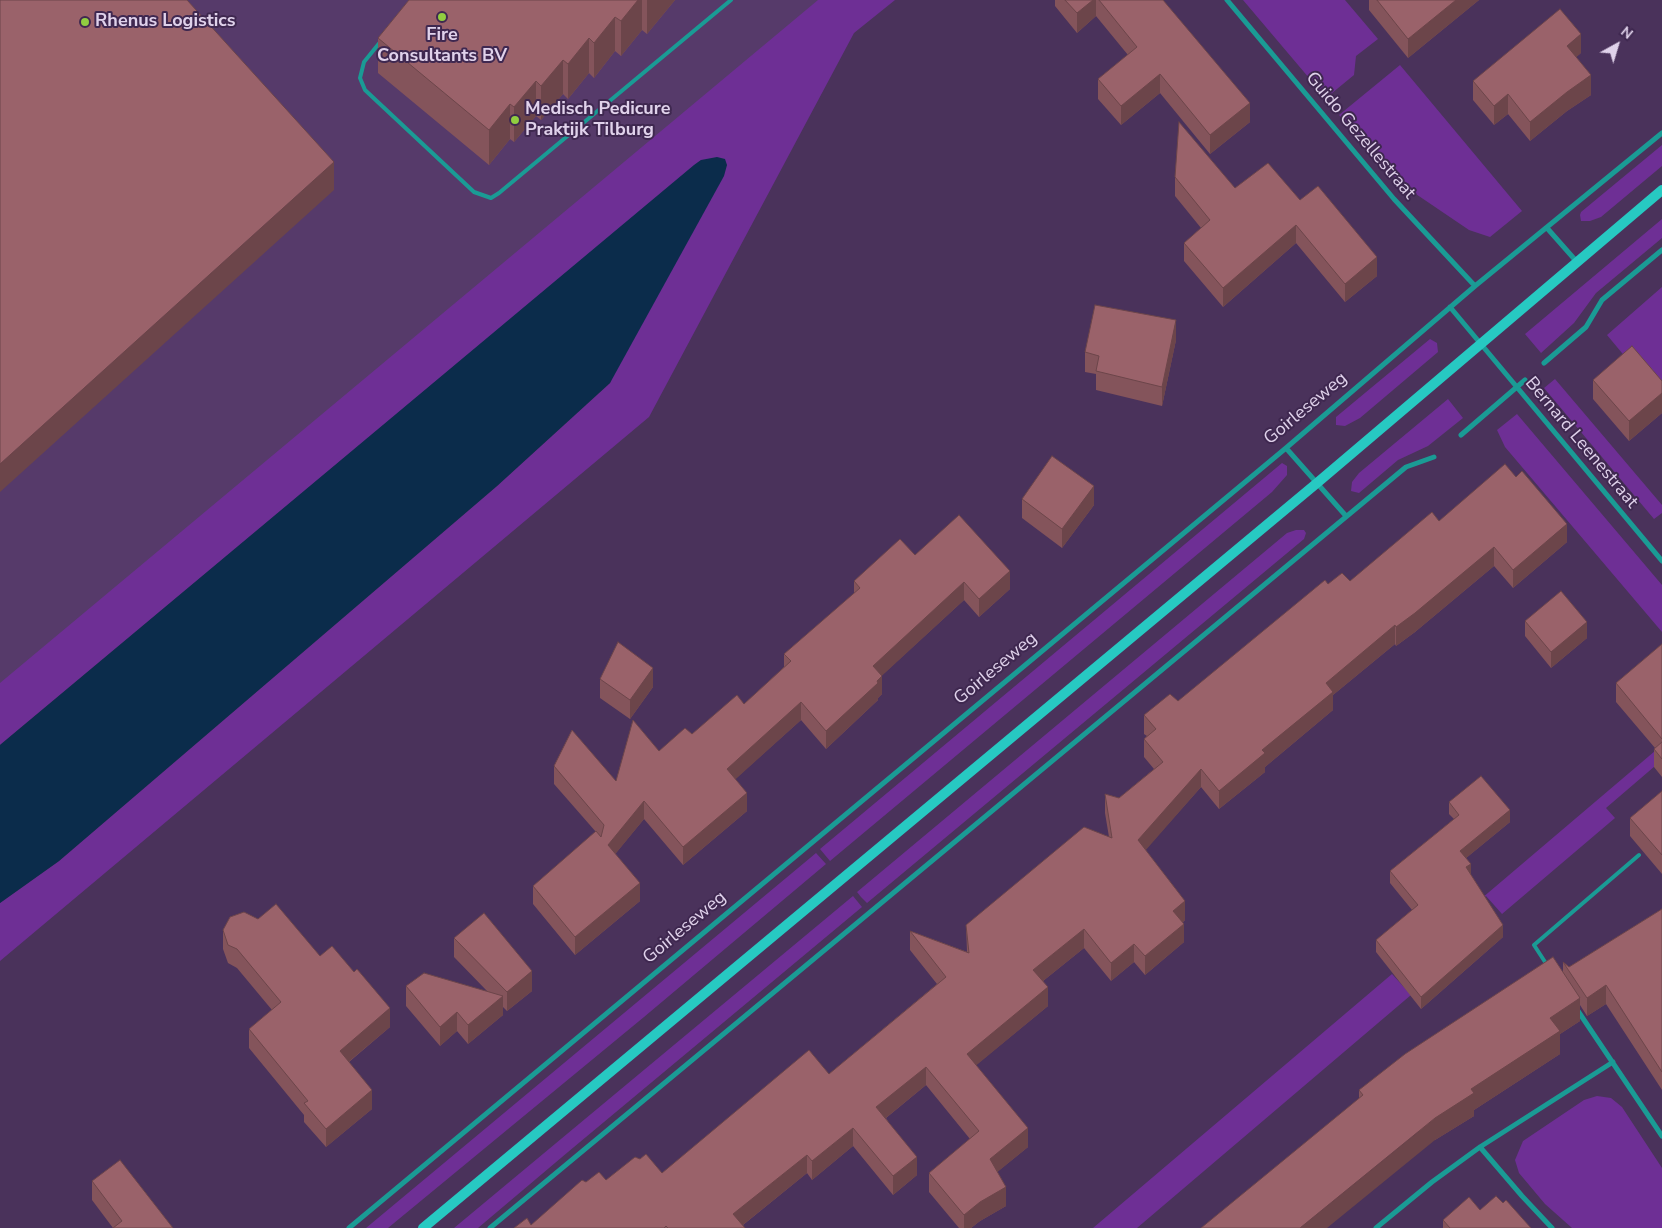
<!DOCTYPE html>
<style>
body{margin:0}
#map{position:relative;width:1662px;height:1228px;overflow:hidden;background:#4a325b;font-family:"Nunito Sans",sans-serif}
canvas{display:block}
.north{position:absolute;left:1592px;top:20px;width:50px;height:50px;-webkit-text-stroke:4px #3f2850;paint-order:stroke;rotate:39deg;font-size:14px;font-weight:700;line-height:20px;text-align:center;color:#e0d2eb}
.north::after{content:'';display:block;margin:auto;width:18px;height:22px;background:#e0d2eb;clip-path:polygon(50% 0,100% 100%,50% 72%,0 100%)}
</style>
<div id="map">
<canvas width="1662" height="1228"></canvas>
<div class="north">N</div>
</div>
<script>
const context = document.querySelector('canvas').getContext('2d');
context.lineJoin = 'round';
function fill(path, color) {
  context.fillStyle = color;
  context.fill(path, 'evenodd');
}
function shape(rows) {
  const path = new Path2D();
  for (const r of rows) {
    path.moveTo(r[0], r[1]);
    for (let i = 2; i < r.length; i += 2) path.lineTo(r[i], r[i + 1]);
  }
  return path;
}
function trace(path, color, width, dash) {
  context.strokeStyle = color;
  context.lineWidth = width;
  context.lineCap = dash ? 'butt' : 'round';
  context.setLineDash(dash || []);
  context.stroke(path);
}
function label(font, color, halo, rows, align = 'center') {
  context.font = font + ' "Nunito Sans",sans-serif';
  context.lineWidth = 4;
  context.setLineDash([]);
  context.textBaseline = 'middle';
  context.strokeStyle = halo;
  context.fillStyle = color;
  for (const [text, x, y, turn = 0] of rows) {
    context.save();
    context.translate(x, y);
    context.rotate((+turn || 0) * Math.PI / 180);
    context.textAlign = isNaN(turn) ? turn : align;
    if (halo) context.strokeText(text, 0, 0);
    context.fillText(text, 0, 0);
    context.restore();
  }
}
fill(shape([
 [0,0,829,0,0,710]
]), '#563a6a');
fill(shape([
 [818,0,895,0,854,33,649,417,0,961,0,903,59,861,497,486,610,383,701,160,0,745,0,683],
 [1243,0,1345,0,1378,39,1356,56,1354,75,1326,98],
 [1400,65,1522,211,1490,237,1469,230,1407,188,1384,166,1339,115],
 [1662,145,1662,166,1601,217,1590,221,1581,221,1580,215,1581,212],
 [1662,219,1662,238,1596,293,1574,323,1541,353,1525,334],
 [1662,287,1662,401,1607,335],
 [1430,339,1437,343,1438,352,1360,418,1345,426,1336,425,1336,417],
 [1555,379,1662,505,1662,513,1654,519,1544,388],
 [1448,399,1463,418,1428,446,1398,460,1359,493,1351,491,1352,482,1359,473],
 [1517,414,1662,585,1662,632,1505,447,1497,430],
 [1282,463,1287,466,1287,475,1272,492,830,861,820,849],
 [1296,530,1304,530,1306,533,1304,539,867,903,861,897,857,892,1287,533],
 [1662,745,1662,760,1606,808,1615,818,1502,914,1486,896,1417,956,1415,955],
 [816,853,826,864,644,1017,388,1228,366,1228],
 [853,896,862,907,568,1152,478,1228,454,1228],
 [1392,974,1411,995,1137,1228,1093,1228],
 [1597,1096,1611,1098,1622,1107,1662,1168,1662,1228,1572,1228,1545,1204,1519,1173,1515,1160,1523,1141,1584,1100]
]), '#6e2f95');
fill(shape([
 [717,157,725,159,727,165,724,176,610,383,497,486,59,861,0,903,0,745,694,165,701,160]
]), '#0b2c4b');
trace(shape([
 [381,41,364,62,360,78,365,90,474,192,491,198,499,193,731,0],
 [1547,965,1534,945,1639,855]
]), '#1a9b95', 4);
trace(shape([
 [1227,0,1394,199,1475,286],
 [1547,228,1577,262],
 [1450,307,1662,561],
 [1544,363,1586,327,1602,300,1662,250],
 [1461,435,1525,380],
 [1286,448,1346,516],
 [1576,1008,1662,1136],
 [1480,1147,1522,1196,1552,1228],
 [349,1228,1286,448,1475,286,1662,133],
 [490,1228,1406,467,1434,457],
 [1376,1228,1432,1182,1480,1147,1613,1062]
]), '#1a9b95', 5);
trace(shape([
 [423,1228,1317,483,1662,190]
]), '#27c9c2', 10);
fill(shape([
 [409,0,675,0,647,34,642,30,621,56,615,51,594,78,589,73,568,99,563,94,541,120,536,116,514,142,510,139,489,165,378,73,378,38],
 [1055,0,1163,0,1250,122,1210,154,1160,93,1121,125,1098,99,1098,79,1128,55,1096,16,1077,33,1055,6],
 [1369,0,1479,0,1408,58,1369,10],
 [1581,53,1576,57,1591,95,1567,111,1530,141,1508,114,1494,125,1473,100,1473,81],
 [1175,177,1300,200,1377,276,1345,302,1296,243,1223,307,1184,261,1184,243,1201,228,1175,196],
 [1176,340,1162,406,1096,390,1096,374,1085,372,1085,352],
 [1593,380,1662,381,1662,413,1629,441,1593,399],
 [1022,499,1094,505,1062,548,1022,518],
 [1439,521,1567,542,1513,588,1494,566,1415,632,1396,646,1395,644,1333,695,1333,710,1265,767,1265,772,1219,809,1201,787,1145,850,1185,920,1183,922,1184,942,1145,975,1134,962,1111,981,1084,948,1043,981,1048,1006,976,1065,1028,1147,997,1172,1006,1206,980,1221,971,1228,959,1228,929,1192,929,1173,970,1139,926,1085,886,1118,917,1175,893,1195,853,1146,812,1180,807,1173,743,1225,745,1228,514,1228,531,1225,586,1182,662,1173,829,1074,937,984,910,950,910,931,967,952,966,925,1109,837,1105,813,1105,794,1119,798,1154,769,1144,757,1144,739,1147,736,1144,734,1144,715,1178,701,1328,584,1350,581],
 [915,555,1010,589,979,617,964,600,881,676,882,694,878,698,878,700,826,749,801,720,735,779,747,811,683,865,644,819,615,854,640,901,575,955,533,904,533,886,596,832,554,784,554,766,616,781,659,751,692,734,744,704,784,667,784,654,854,594,854,581],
 [1525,621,1587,638,1551,668,1525,636],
 [1662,644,1662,777,1654,767,1654,749,1655,748,1616,702,1616,683],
 [600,679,653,687,630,719,600,698],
 [1662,791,1662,874,1630,836,1630,818],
 [1449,802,1510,822,1466,858,1471,875,1503,937,1421,1009,1376,952,1376,940,1412,910,1390,883,1390,871,1454,819,1449,814],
 [1662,909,1662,1090,1606,1004,1587,1016,1580,1005,1580,1021,1560,1034,1560,1054,1474,1110,1474,1116,1435,1140,1359,1098,1359,1090,1563,972,1563,962,1569,967],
 [223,930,320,956,390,1027,349,1062,372,1109,326,1147,304,1122,304,1115,249,1048,249,1029,272,1010,237,968,228,963,223,949],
 [454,938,532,991,507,1011,503,1007,503,1015,468,1044,457,1031,440,1046,406,1006,406,986,487,991,454,957],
 [92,1181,173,1228,113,1228,92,1200],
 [1503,1203,1531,1228,1443,1228,1443,1220]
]), '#84545b');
fill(shape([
 [638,0,642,0,642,30,621,56,621,21],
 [647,0,675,0,647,34],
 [1093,0,1096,0,1096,16,1077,33,1077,13],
 [1456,0,1479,0,1408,58,1408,39],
 [615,17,615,51,594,78,594,43],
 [1581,34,1581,53,1567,65,1567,46],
 [589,38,589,73,568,99,568,64],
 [563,60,563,94,541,120,541,86],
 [1160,74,1160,93,1121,125,1121,106],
 [1591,75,1591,95,1567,111,1530,141,1530,122,1567,92],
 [536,81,536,116,514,142,514,107],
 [1508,94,1508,114,1494,125,1494,106],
 [1250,103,1250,122,1210,154,1210,135],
 [510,104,510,139,489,165,489,130],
 [334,162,334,190,0,492,0,464],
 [1296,225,1296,243,1223,307,1223,288],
 [1377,257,1377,276,1345,302,1345,284],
 [1176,320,1176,340,1162,406,1162,387],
 [1662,393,1662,413,1629,441,1629,421],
 [1094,486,1094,505,1062,548,1062,529],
 [1567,524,1567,542,1513,588,1513,570],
 [1494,547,1494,566,1415,632,1396,646,1396,627],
 [1010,571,1010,589,979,617,979,599],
 [964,582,964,600,873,684,873,666],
 [1587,622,1587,638,1551,668,1551,652],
 [1395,625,1395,644,1333,695,1333,710,1265,767,1265,772,1219,809,1219,791,1262,750,1326,683],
 [653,668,653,687,630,719,630,700],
 [882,676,882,694,878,698,878,700,826,749,826,731],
 [801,702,801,720,727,787,727,769],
 [1201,769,1201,787,1138,859,1138,840],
 [747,793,747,811,683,865,683,847],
 [644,801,644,819,608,863,608,845],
 [1510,810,1510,822,1460,863,1460,851],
 [1471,864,1471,876,1466,867],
 [640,883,640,901,575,955,575,937],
 [1185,901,1185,920,1173,930,1173,911],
 [1184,924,1184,942,1145,975,1145,956],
 [1503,925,1503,937,1421,1009,1421,997],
 [1084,929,1084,948,1033,989,1033,970],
 [1134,944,1134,962,1111,981,1111,963],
 [532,971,532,991,507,1011,507,992],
 [1606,985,1606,1004,1587,1016,1587,998],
 [1048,987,1048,1006,967,1073,967,1054],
 [503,996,503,1015,468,1044,468,1025],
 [1580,998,1580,1021,1560,1034,1560,1054,1474,1110,1474,1116,1435,1140,1327,1228,1300,1228,1471,1089,1550,1018],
 [390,1008,390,1027,340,1069,340,1051],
 [457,1012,457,1031,440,1046,440,1027],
 [926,1067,926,1085,876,1126,876,1107],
 [372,1090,372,1109,326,1147,326,1129],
 [853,1128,853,1146,812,1180,812,1161],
 [1028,1128,1028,1147,990,1178,990,1159],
 [807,1155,807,1173,739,1228,733,1214],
 [917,1157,917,1175,893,1195,893,1176],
 [1006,1187,1006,1206,980,1221,971,1228,964,1228,964,1215,980,1202]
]), '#6c454a');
const building = shape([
 [0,0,187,0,334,162,0,464,0,0],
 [409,0,638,0,621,21,615,17,594,43,589,38,568,64,563,60,541,86,536,81,514,107,510,104,489,130,378,38,409,0],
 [1065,0,1093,0,1077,13,1065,0],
 [1099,0,1163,0,1250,103,1210,135,1160,74,1121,106,1098,79,1137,47,1099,0],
 [1377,0,1456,0,1408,39,1377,0],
 [1560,9,1581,34,1567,46,1591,75,1567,92,1530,122,1508,94,1494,106,1473,81,1560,9],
 [1179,122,1235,188,1268,163,1300,200,1318,186,1377,257,1345,284,1296,225,1223,288,1184,243,1210,220,1175,177,1179,122],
 [1095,305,1176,320,1162,387,1096,371,1099,356,1085,352,1095,305],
 [1632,346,1662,381,1662,393,1629,421,1593,380,1632,346],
 [1052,456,1094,486,1062,529,1022,499,1052,456],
 [1505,464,1516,477,1522,471,1567,524,1513,570,1494,547,1415,613,1396,627,1395,625,1326,683,1333,692,1262,750,1265,753,1219,791,1201,769,1138,840,1185,901,1173,911,1184,924,1145,956,1134,944,1111,963,1084,929,1033,970,1048,987,967,1054,1028,1128,990,1159,1006,1187,980,1202,964,1215,929,1173,979,1131,926,1067,876,1107,917,1157,893,1176,853,1128,812,1161,807,1155,733,1214,745,1228,668,1228,666,1226,664,1228,514,1228,527,1218,531,1225,582,1180,586,1182,599,1172,606,1180,635,1157,640,1159,646,1154,662,1173,809,1050,829,1074,946,977,910,931,969,953,966,925,1084,827,1112,838,1105,794,1119,798,1163,762,1144,739,1156,729,1144,715,1170,694,1178,701,1325,580,1328,584,1342,573,1350,581,1432,512,1439,521,1505,464],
 [959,515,1010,571,979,599,964,582,873,666,882,676,877,681,878,683,826,731,801,702,727,769,747,793,683,847,644,801,608,845,640,883,575,937,533,886,596,831,601,837,604,825,554,766,572,730,616,781,633,720,659,751,685,728,692,734,737,695,744,704,791,661,784,654,860,588,854,581,900,539,915,555,959,515],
 [1561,591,1587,622,1551,652,1525,621,1561,591],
 [618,642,653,668,630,700,600,679,618,642],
 [1662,644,1662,739,1616,683,1662,644],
 [1662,742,1662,759,1654,749,1662,742],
 [1481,776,1510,810,1460,851,1471,864,1466,867,1503,925,1421,997,1376,940,1418,905,1390,871,1459,815,1449,802,1481,776],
 [1662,791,1662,855,1630,818,1662,791],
 [276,904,320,956,332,946,354,972,357,969,390,1008,340,1051,372,1090,326,1129,304,1103,308,1101,249,1029,281,1002,237,949,228,945,223,930,230,917,244,912,258,919,276,904],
 [1662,909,1662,1072,1606,985,1587,998,1563,962,1569,967,1662,909],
 [484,913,532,971,507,992,454,938,484,913],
 [1553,957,1580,998,1550,1018,1560,1031,1471,1089,1474,1093,1435,1118,1300,1228,1201,1228,1363,1095,1359,1090,1405,1054,1553,957],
 [424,973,503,996,468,1025,457,1012,440,1027,406,986,424,973],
 [120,1160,173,1228,113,1228,122,1221,92,1181,120,1160],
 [1496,1196,1503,1203,1506,1200,1531,1228,1450,1228,1443,1220,1469,1197,1480,1210,1496,1196]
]);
fill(building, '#9a626a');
trace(building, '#6c454a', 1);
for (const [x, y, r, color] of [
 [442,17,5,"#91cd40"],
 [85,22,5,"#91cd40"],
 [515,120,5,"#91cd40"]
]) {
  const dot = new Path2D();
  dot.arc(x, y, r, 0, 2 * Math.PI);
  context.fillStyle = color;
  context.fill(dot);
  trace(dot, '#3f2850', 2);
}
label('bold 18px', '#e0d2eb', '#3f2850', [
 ["Rhenus Logistics",95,22],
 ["Fire",442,36,"center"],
 ["Consultants BV",442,57,"center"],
 ["Medisch Pedicure",525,110],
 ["Praktijk Tilburg",525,131]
], 'left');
label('18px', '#e0d2eb', '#3f2850', [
 ["Guido Gezellestraat",1360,136,50],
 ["Goirleseweg",1306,409,-40],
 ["Bernard Leenestraat",1581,443,50],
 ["Goirleseweg",996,669,-40],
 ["Goirleseweg",685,928,-40]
]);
</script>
